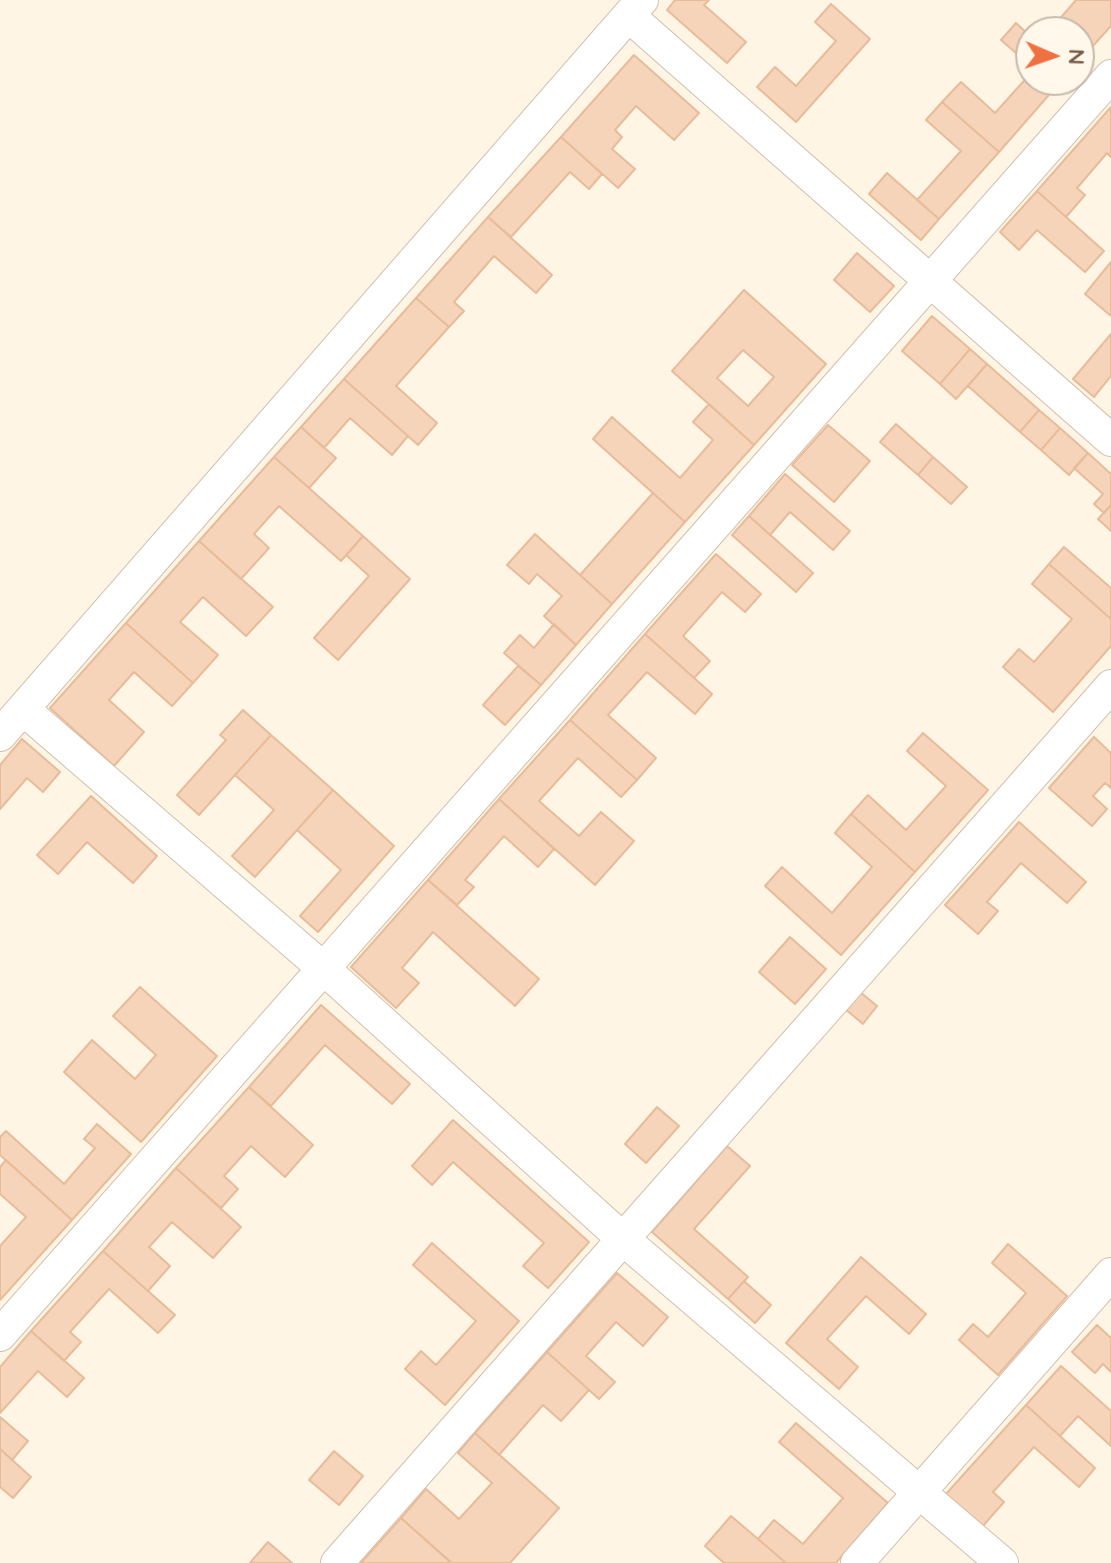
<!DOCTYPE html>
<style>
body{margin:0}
#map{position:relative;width:1111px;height:1563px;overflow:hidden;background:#fef5e4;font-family:Quicksand,sans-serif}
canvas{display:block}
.north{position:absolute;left:1015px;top:16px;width:80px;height:80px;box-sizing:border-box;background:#fff8eb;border:2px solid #c9b9aa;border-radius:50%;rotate:92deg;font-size:22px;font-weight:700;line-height:32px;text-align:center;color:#785b48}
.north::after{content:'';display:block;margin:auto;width:28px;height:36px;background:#ef7041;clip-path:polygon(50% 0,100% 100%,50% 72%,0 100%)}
</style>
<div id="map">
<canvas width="1111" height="1563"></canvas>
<div class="north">N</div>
</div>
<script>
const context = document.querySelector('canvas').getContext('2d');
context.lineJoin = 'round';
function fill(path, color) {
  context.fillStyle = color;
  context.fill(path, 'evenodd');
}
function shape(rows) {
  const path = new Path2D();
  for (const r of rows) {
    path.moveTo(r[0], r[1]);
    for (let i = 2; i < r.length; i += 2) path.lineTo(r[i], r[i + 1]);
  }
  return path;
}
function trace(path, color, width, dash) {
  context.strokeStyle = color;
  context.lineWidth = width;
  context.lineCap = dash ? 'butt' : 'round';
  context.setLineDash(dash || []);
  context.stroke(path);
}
const building = shape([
 [675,0,709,0,704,5,746,42,727,63,667,10,675,0],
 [1076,0,1111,0,1111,26,1082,58,1079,32,1050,30,1076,0],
 [831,4,870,39,796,122,757,87,775,67,796,86,836,41,815,22,831,4],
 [1016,23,1031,37,1031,66,1001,40,1016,23],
 [634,55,699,113,674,140,636,106,615,130,622,137,612,149,635,169,618,188,561,137,634,55],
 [1031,73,1031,80,1062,80,999,152,942,102,961,82,995,113,1031,73],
 [942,102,999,152,939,219,917,200,961,151,926,120,942,102],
 [1111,107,1111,157,1107,153,1077,188,1085,195,1066,217,1037,191,1111,107],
 [561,137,602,174,589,189,570,172,511,237,488,217,561,137],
 [887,173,939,219,921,240,869,194,887,173],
 [1037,191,1104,251,1085,272,1037,230,1019,250,1000,232,1037,191],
 [488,217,552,275,536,293,494,256,454,302,464,311,449,327,416,298,488,217],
 [857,253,894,286,870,312,834,280,857,253],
 [1111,262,1111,316,1085,294,1111,262],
 [744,290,826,364,754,445,672,371,744,290],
 [743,350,774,377,748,406,717,378,743,350],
 [416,298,449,327,396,386,437,423,418,445,344,379,416,298],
 [932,316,970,349,940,384,902,351,932,316],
 [1111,334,1111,376,1094,397,1073,379,1111,334],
 [970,349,987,364,956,399,940,384,970,349],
 [987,364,1039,410,1020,432,968,386,987,364],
 [344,379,408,436,392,455,350,418,324,448,301,427,344,379],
 [709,404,754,445,685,522,593,439,612,417,680,478,713,440,693,422,709,404],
 [1039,410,1060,428,1041,450,1020,432,1039,410],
 [896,424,933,457,918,475,880,442,896,424],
 [828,425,870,461,834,502,792,465,828,425],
 [301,427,336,458,309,488,274,457,301,427],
 [1060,428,1088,453,1069,475,1041,450,1060,428],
 [1088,453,1111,474,1111,505,1104,513,1094,504,1103,494,1074,468,1088,453],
 [274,457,363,536,341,561,279,506,254,534,269,548,241,579,199,541,274,457],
 [933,457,967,487,951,504,918,475,933,457],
 [785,474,850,531,833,550,790,512,770,535,749,516,785,474],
 [653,493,685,522,612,604,580,575,653,493],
 [1111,505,1111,531,1098,519,1111,505],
 [749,516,813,573,796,592,732,535,749,516],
 [535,534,612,604,576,645,544,616,562,596,537,574,529,584,507,565,535,534],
 [363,536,410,579,338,660,314,638,369,576,346,555,363,536],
 [199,541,273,607,246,636,203,597,180,622,218,655,193,683,126,623,199,541],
 [1064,547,1111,588,1111,619,1049,564,1064,547],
 [716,554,761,594,745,612,722,592,683,636,710,661,694,678,645,634,716,554],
 [1049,564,1111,619,1111,646,1053,712,1003,667,1019,649,1034,662,1072,619,1032,584,1049,564],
 [126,623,193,683,172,706,134,672,109,700,144,732,114,766,50,708,126,623],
 [554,624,576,645,541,685,504,653,520,635,534,648,554,624],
 [645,634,712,694,695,714,647,672,608,715,656,758,637,780,570,720,645,634],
 [518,666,541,685,505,725,483,705,518,666],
 [243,710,271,735,199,815,177,795,226,740,220,735,243,710],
 [570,720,637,780,621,797,578,758,539,801,579,836,601,812,634,841,595,885,499,799,570,720],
 [923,733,988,790,915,872,851,814,868,795,906,830,946,786,907,751,923,733],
 [271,735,333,790,255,877,232,856,274,810,235,775,271,735],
 [1094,737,1111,753,1111,788,1105,783,1093,796,1107,809,1092,826,1049,788,1094,737],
 [22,739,60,772,43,792,27,778,0,809,0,765,22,739],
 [333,790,394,846,318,932,300,916,341,870,297,830,333,790],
 [91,796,157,856,133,883,87,842,58,874,37,855,91,796],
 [499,799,554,849,538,867,504,836,465,880,474,887,457,905,428,880,499,799],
 [851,814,915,872,841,955,765,886,782,867,832,913,872,867,835,833,851,814],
 [1019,822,1086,882,1067,903,1021,863,987,902,998,911,978,934,945,905,1019,822],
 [428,880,539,979,515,1006,433,932,402,968,419,983,396,1008,351,967,428,880],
 [790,937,826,969,795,1004,759,972,790,937],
 [140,987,217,1056,141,1142,64,1072,92,1040,135,1079,156,1055,113,1016,140,987],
 [859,991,877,1006,863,1024,844,1008,859,991],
 [321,1005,410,1084,392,1104,325,1045,271,1106,249,1087,321,1005],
 [249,1087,313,1145,285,1177,251,1146,224,1176,238,1189,221,1208,176,1168,249,1087],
 [657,1107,679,1126,646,1163,625,1144,657,1107],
 [453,1120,589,1242,548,1288,523,1266,544,1243,453,1162,432,1185,412,1166,453,1120],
 [97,1124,131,1154,72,1220,0,1155,0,1137,6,1131,64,1184,95,1148,84,1139,97,1124],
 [727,1146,750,1166,694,1229,748,1277,728,1299,652,1232,727,1146],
 [6,1160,72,1220,0,1300,0,1246,26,1217,0,1194,0,1167,6,1160],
 [176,1168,241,1227,213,1258,172,1222,149,1247,170,1266,148,1291,103,1251,176,1168],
 [432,1243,519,1321,445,1405,405,1369,421,1351,436,1365,476,1321,413,1265,432,1243],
 [1008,1244,1067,1296,998,1375,959,1340,973,1324,988,1337,1026,1293,992,1263,1008,1244],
 [103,1251,175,1315,158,1333,109,1289,70,1332,81,1342,64,1361,31,1331,103,1251],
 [861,1257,926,1314,909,1334,866,1296,827,1339,858,1367,839,1389,786,1343,861,1257],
 [617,1273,668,1317,643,1346,616,1322,586,1356,615,1382,599,1399,547,1352,617,1273],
 [744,1281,771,1305,755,1323,728,1299,744,1281],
 [1097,1325,1111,1338,1111,1372,1103,1364,1095,1373,1072,1352,1097,1325],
 [31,1331,84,1378,67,1397,38,1371,0,1413,0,1367,31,1331],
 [547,1352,589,1390,561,1421,543,1405,499,1455,475,1433,547,1352],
 [1061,1366,1111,1411,1111,1446,1078,1416,1060,1436,1026,1405,1061,1366],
 [1026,1405,1095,1468,1079,1487,1034,1447,993,1492,1004,1502,982,1527,946,1494,1026,1405],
 [0,1417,28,1441,12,1460,0,1449,0,1417],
 [796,1423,888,1503,836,1563,786,1563,758,1539,774,1520,803,1544,843,1498,779,1442,796,1423],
 [475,1433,559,1508,510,1563,452,1563,401,1518,426,1489,459,1519,492,1483,458,1453,475,1433],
 [0,1449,31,1477,13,1498,0,1487,0,1449],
 [334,1451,363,1476,339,1505,309,1480,334,1451],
 [731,1516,758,1539,786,1563,724,1563,705,1546,731,1516],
 [401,1518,450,1562,449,1563,361,1563,401,1518],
 [268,1542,292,1563,250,1563,268,1542]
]);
fill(building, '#f5d4ba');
trace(building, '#e8bb99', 2);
const minor = shape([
 [629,16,1111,440],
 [23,709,323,968,623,1239,1002,1563],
 [0,735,642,0],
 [0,1335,1111,76],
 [337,1563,1111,686],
 [857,1563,1111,1274]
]);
trace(minor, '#d2bfac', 34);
trace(minor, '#fff', 32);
</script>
